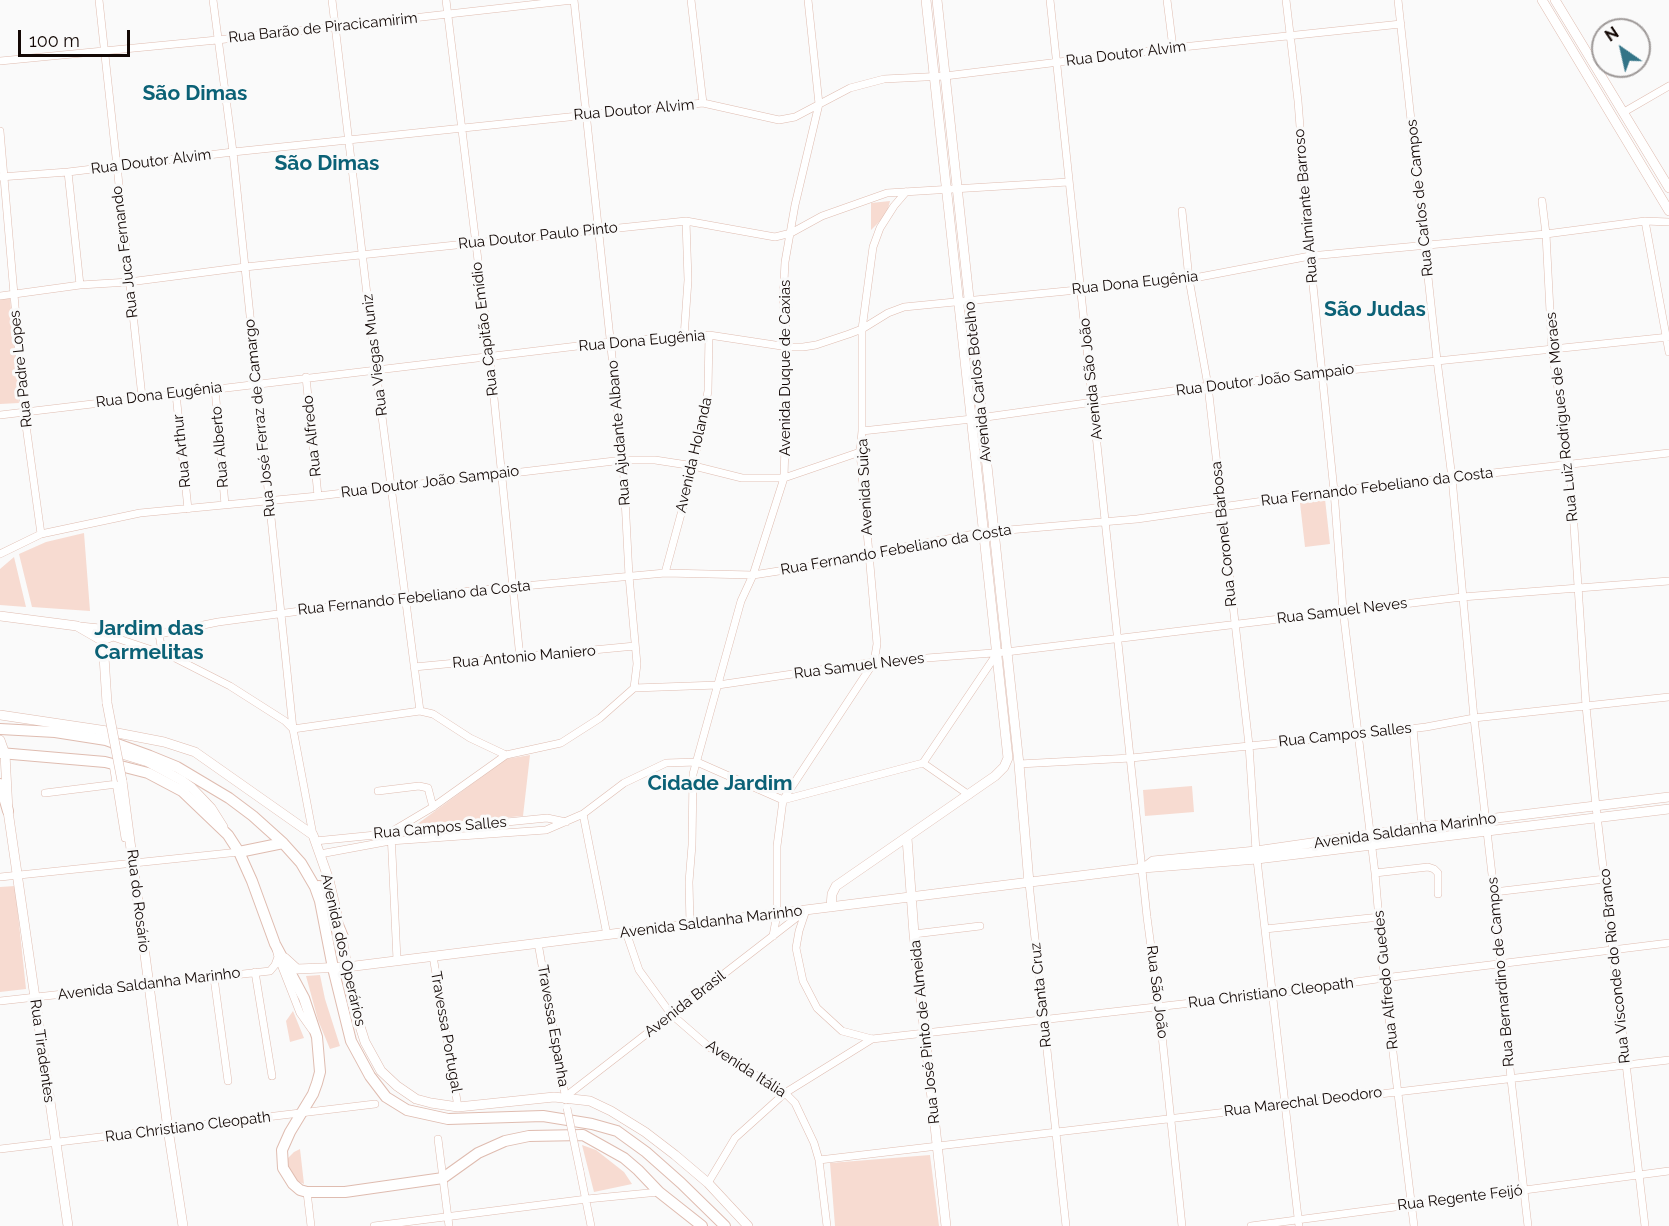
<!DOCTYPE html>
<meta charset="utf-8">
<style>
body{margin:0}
#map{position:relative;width:1669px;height:1226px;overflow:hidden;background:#fafafa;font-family:Raleway,sans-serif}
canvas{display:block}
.north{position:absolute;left:1591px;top:18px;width:60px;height:60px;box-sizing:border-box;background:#fafafa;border:2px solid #9e9998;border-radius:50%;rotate:326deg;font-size:16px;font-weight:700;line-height:24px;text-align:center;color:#130805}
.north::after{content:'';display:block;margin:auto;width:21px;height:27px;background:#337487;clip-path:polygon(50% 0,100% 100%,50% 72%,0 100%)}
.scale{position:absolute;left:18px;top:30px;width:112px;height:27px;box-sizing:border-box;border:3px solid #130805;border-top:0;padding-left:8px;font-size:18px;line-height:21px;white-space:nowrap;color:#130805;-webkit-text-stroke:4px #fafafa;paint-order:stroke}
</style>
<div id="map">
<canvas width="1669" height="1226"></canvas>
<div class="north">N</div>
<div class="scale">100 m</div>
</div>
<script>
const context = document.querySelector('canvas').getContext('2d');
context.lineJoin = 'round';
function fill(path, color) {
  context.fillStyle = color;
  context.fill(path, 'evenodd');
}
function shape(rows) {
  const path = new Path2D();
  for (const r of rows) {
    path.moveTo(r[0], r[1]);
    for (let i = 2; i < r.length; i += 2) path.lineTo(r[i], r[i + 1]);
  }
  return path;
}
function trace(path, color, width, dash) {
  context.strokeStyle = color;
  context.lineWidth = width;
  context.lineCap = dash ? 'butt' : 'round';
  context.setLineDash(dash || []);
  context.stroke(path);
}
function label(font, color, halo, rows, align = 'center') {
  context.font = font + ' Raleway,sans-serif';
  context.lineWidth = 6;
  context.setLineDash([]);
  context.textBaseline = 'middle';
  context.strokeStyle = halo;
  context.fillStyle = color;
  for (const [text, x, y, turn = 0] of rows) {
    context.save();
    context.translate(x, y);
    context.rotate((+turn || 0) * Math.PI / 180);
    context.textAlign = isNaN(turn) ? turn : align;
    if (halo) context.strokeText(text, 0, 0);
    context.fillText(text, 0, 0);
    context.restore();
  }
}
fill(shape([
 [890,201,888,209,883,218,871,230,871,203],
 [0,297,10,297,19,403,0,404],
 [1325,499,1330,544,1305,547,1300,503],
 [84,533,90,611,32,607,19,554,46,542],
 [14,557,26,607,0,605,0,569],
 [530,755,523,816,416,825,506,759],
 [1192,786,1194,812,1145,816,1143,790],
 [15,886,26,989,0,992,0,887],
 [320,975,325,999,340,1046,330,1049,318,1020,306,976],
 [293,1011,304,1038,290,1042,286,1021],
 [582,1145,596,1150,624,1172,632,1184,594,1192],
 [300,1149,304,1184,295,1180,289,1173,287,1159,294,1152],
 [930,1155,939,1226,835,1226,830,1163]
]), '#f7dbd1');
const street = shape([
 [99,0,142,397],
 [213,0,233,152,293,729,313,835],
 [332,0,376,370,420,711],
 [446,0,490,358,520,658],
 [574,0,623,460,629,576,637,664,634,688],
 [691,0,703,103],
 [1050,0,1147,917,1159,1007,1182,1226],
 [1167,0,1173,48],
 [1286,0,1298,101,1310,256,1334,491,1343,610,1375,873,1384,978,1414,1226],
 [1398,0,1437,360,1452,478,1474,718,1494,892,1511,1079,1528,1226],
 [0,61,217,40,573,0],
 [1624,112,1669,86],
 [0,131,24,411,41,534],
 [68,172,80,285],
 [0,177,68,172,233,152,703,103,779,120,795,117,850,88,884,79,945,76,1173,48,1401,24],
 [1542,201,1546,234,1552,350,1570,466,1586,706,1596,807,1645,1226],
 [1182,211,1189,279,1208,386,1249,745,1256,851,1299,1226],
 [1645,221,1669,352],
 [0,296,80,285,129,282,245,267,686,221,775,237,791,233,822,216,887,193,1068,182],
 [684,337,688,280,686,221],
 [306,377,318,496],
 [215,388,225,505],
 [176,394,188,509],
 [0,415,611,342,709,335,788,347,803,347,816,345,849,334,862,329,888,313,904,307,1189,279,1310,256,1546,234,1645,221,1669,222],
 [862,431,972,419,1208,386,1321,373,1669,337],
 [0,554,41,534,140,513,318,496,623,460,655,460,694,466,742,478,784,478,860,452],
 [665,573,694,466,708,391,709,335],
 [80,626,159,634,218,622,405,597,665,573,753,575,869,557,904,547,985,532,1137,519,1334,491,1669,453],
 [159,634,161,646,169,654],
 [103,641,113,637,173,657,230,686,285,721,293,729,420,711,433,714,470,738,506,755,561,743,600,718,634,688,718,685,874,662,1006,652,1462,597,1669,581],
 [414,667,635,646],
 [1413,728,1422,827],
 [923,763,998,652],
 [113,764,125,838],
 [1019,764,1131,758,1367,734,1426,727,1474,718,1669,697],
 [378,791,419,786,428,788,433,807],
 [45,793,117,784],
 [583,814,607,935],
 [315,841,547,818,566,822],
 [320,854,390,841,546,830,583,814,624,783,666,763,697,762,783,800,923,763,969,795],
 [1375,873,1428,867,1434,869,1438,873,1438,894],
 [0,877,239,852],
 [1029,883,1066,1226],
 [1494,892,1605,879],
 [806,910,799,931,796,948,803,981,817,1008,842,1031,872,1039,1271,994,1384,978,1669,943],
 [690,924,689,882,692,845,693,774,741,601,753,575,784,478,788,347,783,301,785,262,795,205,819,104,808,0],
 [1265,929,1380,917],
 [626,932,639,970,671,1014,709,1047,785,1093,795,1103,814,1143,819,1160,827,1226],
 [914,934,980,926],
 [773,936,777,914,777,846,783,800,874,662,877,644,860,452,862,431,862,329,873,247,880,228,894,206,906,192],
 [538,943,566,1100],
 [433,956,458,1107],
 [397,960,391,832,433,807,506,755],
 [280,962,300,1013,312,1030],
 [255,972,272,1076],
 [214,978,228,1081],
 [0,1001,270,971,275,965,278,957,276,949],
 [565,1097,805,911],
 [438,1139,449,1226],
 [0,1149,375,1104],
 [819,1160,1669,1060],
 [580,1171,591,1226],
 [708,1183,735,1138,785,1093,872,1039],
 [307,1192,311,1226],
 [374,1226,587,1199,659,1192],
 [1251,1226,1669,1171]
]);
const secondary = shape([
 [937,0,1019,764,1029,883],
 [1542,0,1669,211],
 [1555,0,1669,188],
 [0,616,77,626,103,641,107,703],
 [0,715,107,731,164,742,195,752,313,835,329,880,337,914],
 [0,740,5,754,8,811,68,1226],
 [115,746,125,755,148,762,181,780,192,788,211,808,223,827],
 [122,781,168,1129,183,1226],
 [907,838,914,934,946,1226],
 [1144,868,1153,861,1256,851,1422,827,1669,797],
 [831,907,832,894,836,886,995,776,1004,767,1008,758,926,0],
 [341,931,353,1004,365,1042,381,1071,397,1086,416,1099,431,1103,458,1107,554,1097,590,1101,611,1111,645,1132,675,1155,708,1183,748,1226],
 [285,958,297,969,347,967,1143,868,1257,859,1669,809]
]);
const primary = shape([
 [0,729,55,732,106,740,150,756,177,767,229,798,253,816,283,843,301,863,315,887,320,901,333,968,351,1041,370,1076,386,1097,407,1110,448,1119,543,1116,592,1124,617,1131,646,1152,681,1183,725,1226],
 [0,753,105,762,148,773,182,791,228,835,239,852,252,881,275,944,304,998,317,1037,320,1072,317,1083,313,1094,290,1132,282,1150,283,1168,293,1184,300,1190,307,1192,345,1192,443,1178,478,1153,505,1141,529,1136,583,1135,624,1158,638,1170,659,1192,702,1226],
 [0,784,8,811],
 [239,852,283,843],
 [319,886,331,908,343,937]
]);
trace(street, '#dfbcb0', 8);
trace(secondary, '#dfbcb0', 10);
trace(primary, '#dfbcb0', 12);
trace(street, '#fff', 7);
trace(secondary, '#fff', 9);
trace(primary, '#fff', 10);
const streetBridge = shape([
 [567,1108,580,1171]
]);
const secondaryBridge = shape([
 [107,703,122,781]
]);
trace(streetBridge, '#dfbcb0', 8, []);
trace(secondaryBridge, '#dfbcb0', 10, []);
trace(streetBridge, '#fff', 7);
trace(secondaryBridge, '#fff', 9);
label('15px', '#130805', '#fafafa', [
 ["Rua Barão de Piracicamirim",323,28,-6],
 ["Rua Doutor Alvim",1126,54,-7],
 ["Rua Doutor Alvim",634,110,-5],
 ["Rua Doutor Alvim",151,162,-7],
 ["Rua Carlos de Campos",1420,198,-96],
 ["Rua Almirante Barroso",1306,206,-95],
 ["Rua Doutor Paulo Pinto",538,236,-6],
 ["Rua Juca Fernando",125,252,-97],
 ["Rua Dona Eugênia",1135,283,-6],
 ["Rua Capitão Emídio",485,329,-97],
 ["Rua Dona Eugênia",642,341,-5],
 ["Rua Viegas Muniz",375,355,-97],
 ["Avenida Duque de Caxias",785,368,-90],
 ["Rua Padre Lopes",21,369,-96],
 ["Avenida São João",1091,379,-96],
 ["Rua Doutor João Sampaio",1265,380,-7],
 ["Avenida Carlos Botelho",978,382,-96],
 ["Rua Dona Eugênia",159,395,-7],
 ["Rua Luiz Rodrigues de Moraes",1562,417,-96],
 ["Rua José Ferraz de Camargo",260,418,-96],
 ["Rua Ajudante Albano",619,433,-95],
 ["Rua Alfredo",312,436,-96],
 ["Rua Alberto",220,447,-95],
 ["Rua Arthur",182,451,-96],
 ["Avenida Holanda",694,455,-77],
 ["Rua Doutor João Sampaio",430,482,-7],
 ["Avenida Suiça",865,487,-93],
 ["Rua Fernando Febeliano da Costa",1377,487,-7],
 ["Rua Coronel Barbosa",1224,534,-96],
 ["Rua Fernando Febeliano da Costa",896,550,-10],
 ["Rua Fernando Febeliano da Costa",414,598,-6],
 ["Rua Samuel Neves",1342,611,-7],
 ["Rua Antonio Maniero",524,657,-5],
 ["Rua Samuel Neves",859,666,-7],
 ["Rua Campos Salles",1345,735,-6],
 ["Rua Campos Salles",440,828,-5],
 ["Avenida Saldanha Marinho",1405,831,-8],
 ["Rua do Rosário",138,901,83],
 ["Avenida Saldanha Marinho",711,922,-7],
 ["Avenida dos Operários",343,950,77],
 ["Rua Visconde do Rio Branco",1615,966,-96],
 ["Rua Bernardino de Campos",1501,972,-95],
 ["Rua Alfredo Guedes",1386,980,-96],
 ["Avenida Saldanha Marinho",149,984,-7],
 ["Rua São João",1157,992,83],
 ["Rua Christiano Cleopath",1271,993,-7],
 ["Rua Santa Cruz",1041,995,-96],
 ["Avenida Brasil",685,1004,-38],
 ["Travessa Espanha",553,1026,80],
 ["Travessa Portugal",446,1032,80],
 ["Rua José Pinto de Almeida",925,1032,-96],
 ["Rua Tiradentes",42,1051,82],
 ["Avenida Itália",746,1069,33],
 ["Rua Marechal Deodoro",1303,1102,-7],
 ["Rua Christiano Cleopath",188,1127,-7],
 ["Rua Regente Feijó",1460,1198,-7]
]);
label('bold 21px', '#0b6176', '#fafafa', [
 ["São Dimas",195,94],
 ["São Dimas",327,164],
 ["São Judas",1375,310],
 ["Jardim das",149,629],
 ["Carmelitas",149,653],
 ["Cidade Jardim",720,784]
]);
</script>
